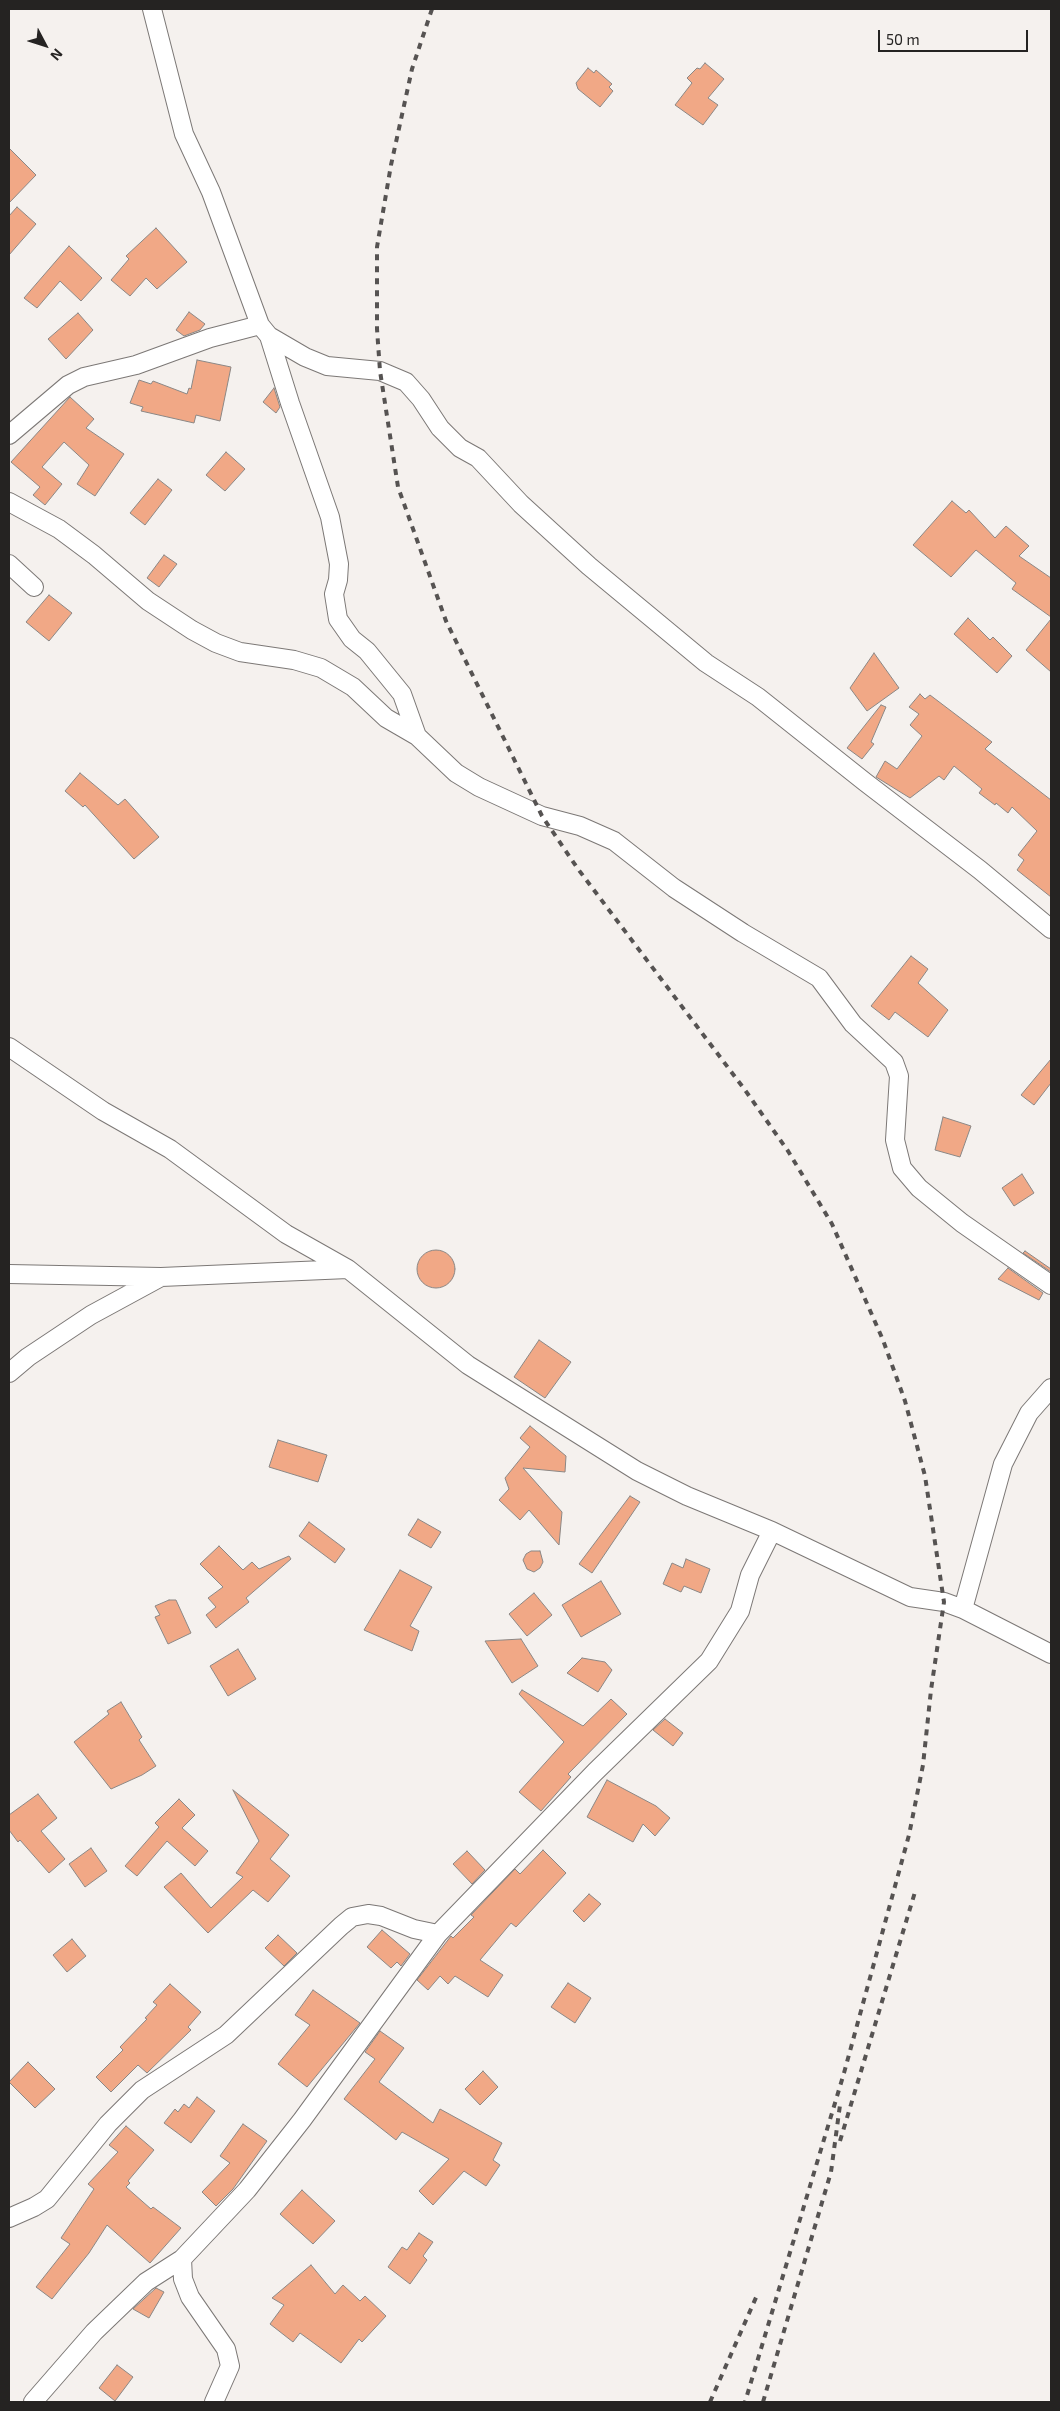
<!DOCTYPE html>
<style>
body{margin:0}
#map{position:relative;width:1060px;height:2411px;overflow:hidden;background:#f5f1ee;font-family:"Exo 2",sans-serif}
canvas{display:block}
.frame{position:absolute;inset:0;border:10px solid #252322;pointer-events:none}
.north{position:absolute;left:20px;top:20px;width:50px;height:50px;-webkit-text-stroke:4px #f5f1ee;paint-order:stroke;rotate:130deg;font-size:14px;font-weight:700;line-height:20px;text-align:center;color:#252322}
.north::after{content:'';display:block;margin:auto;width:18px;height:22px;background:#252322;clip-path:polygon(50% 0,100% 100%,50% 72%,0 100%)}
.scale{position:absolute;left:878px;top:30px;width:150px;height:22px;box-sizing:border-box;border:2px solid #252322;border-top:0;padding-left:6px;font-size:15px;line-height:18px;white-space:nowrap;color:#252322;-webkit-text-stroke:4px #f5f1ee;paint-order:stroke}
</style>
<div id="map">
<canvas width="1060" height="2411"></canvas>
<div class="frame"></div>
<div class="north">N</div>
<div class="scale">50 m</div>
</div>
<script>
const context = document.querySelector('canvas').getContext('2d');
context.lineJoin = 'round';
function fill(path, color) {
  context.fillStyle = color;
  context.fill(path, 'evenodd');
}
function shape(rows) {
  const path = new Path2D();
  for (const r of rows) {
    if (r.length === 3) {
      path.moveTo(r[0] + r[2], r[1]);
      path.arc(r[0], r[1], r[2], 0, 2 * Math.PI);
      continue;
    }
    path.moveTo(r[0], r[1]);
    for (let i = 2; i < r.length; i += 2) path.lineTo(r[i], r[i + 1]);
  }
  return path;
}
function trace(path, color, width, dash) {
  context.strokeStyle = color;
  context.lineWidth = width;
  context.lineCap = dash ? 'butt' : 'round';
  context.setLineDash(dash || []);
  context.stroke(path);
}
const building = shape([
 [705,63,724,79,708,98,718,105,703,125,675,105,692,83,687,78,697,68,700,69,705,63],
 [588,68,594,73,596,70,612,84,609,87,613,91,600,107,578,89,576,83,588,68],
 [9,148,36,175,9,203,9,148],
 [17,207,36,224,9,255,9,216,17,207],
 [156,228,187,262,157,289,146,278,130,296,111,280,129,259,126,256,156,228],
 [69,246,102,278,81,301,60,281,37,308,24,298,69,246],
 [189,312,205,324,200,330,184,336,176,330,189,312],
 [78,313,93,330,66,359,48,339,78,313],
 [197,360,231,367,220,421,196,415,194,423,141,411,143,407,130,403,139,380,151,384,153,381,187,394,189,388,191,389,197,360],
 [274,388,280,407,276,413,263,402,274,388],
 [70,397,94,419,86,428,124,454,95,496,77,484,89,465,64,442,42,467,62,484,45,505,33,495,40,487,11,462,70,397],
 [226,452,245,469,225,491,206,475,226,452],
 [158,479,172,490,145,525,130,513,158,479],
 [952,501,966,513,969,510,995,538,1006,526,1029,546,1019,556,1051,578,1051,617,1012,589,1016,583,976,550,951,577,913,545,952,501],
 [164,555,177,564,159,587,147,578,164,555],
 [49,595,72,613,49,641,26,622,49,595],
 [968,618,990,640,993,637,1012,656,997,673,954,634,968,618],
 [1051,619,1051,672,1026,650,1051,619],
 [874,653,899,688,867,711,850,688,874,653],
 [920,694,925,699,930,695,992,742,985,749,1051,800,1051,897,1017,870,1024,860,1018,855,1037,831,1012,807,1008,813,996,803,995,805,979,793,982,789,954,766,944,780,939,776,910,798,876,777,885,761,897,769,922,736,910,725,919,714,909,707,920,694],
 [881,705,886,707,871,742,874,744,862,759,847,748,881,705],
 [80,773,118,805,125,799,159,837,134,859,85,805,83,807,65,791,80,773],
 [911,956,928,969,918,983,948,1010,928,1037,895,1012,889,1020,871,1006,911,956],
 [1051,1059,1051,1083,1034,1105,1021,1095,1051,1059],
 [943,1117,971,1126,960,1157,935,1150,943,1117],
 [1022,1174,1034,1193,1014,1206,1002,1188,1022,1174],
 [436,1269,19],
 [1025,1251,1051,1269,1051,1272,1023,1253,1025,1251],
 [1008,1268,1043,1293,1039,1300,998,1279,1008,1268],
 [539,1340,571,1362,545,1398,514,1377,539,1340],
 [530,1426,566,1456,565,1472,523,1468,562,1512,559,1545,529,1510,520,1520,499,1500,509,1489,505,1478,530,1447,520,1438,530,1426],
 [278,1440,327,1455,318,1482,269,1467,278,1440],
 [630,1496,640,1502,592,1573,579,1564,630,1496],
 [418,1519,441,1532,431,1548,408,1535,418,1519],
 [309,1522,345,1549,335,1563,299,1536,309,1522],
 [219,1546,243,1570,252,1562,259,1569,289,1556,291,1559,246,1598,249,1602,216,1628,206,1615,216,1607,208,1598,223,1587,200,1564,219,1546],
 [540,1551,543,1562,540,1568,534,1572,527,1569,523,1560,526,1554,531,1551,540,1551],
 [686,1559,710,1569,701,1593,684,1586,681,1592,663,1584,672,1563,683,1568,686,1559],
 [400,1570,432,1587,410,1626,419,1631,412,1651,364,1630,400,1570],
 [601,1581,621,1614,581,1637,562,1605,601,1581],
 [534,1593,552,1615,527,1636,509,1614,534,1593],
 [169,1600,176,1600,191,1633,168,1644,155,1617,160,1615,155,1606,169,1600],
 [521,1639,538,1666,512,1683,485,1641,521,1639],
 [238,1649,256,1679,228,1696,210,1666,238,1649],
 [582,1658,605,1662,612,1670,598,1692,567,1673,582,1658],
 [522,1690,583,1726,611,1699,627,1714,568,1774,571,1777,541,1811,519,1792,564,1742,519,1694,522,1690],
 [121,1702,142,1737,139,1740,156,1766,142,1775,111,1789,74,1742,109,1714,107,1711,121,1702],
 [665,1719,683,1733,673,1746,653,1730,665,1719],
 [607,1780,656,1806,670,1818,655,1836,643,1824,633,1842,587,1817,607,1780],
 [233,1790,289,1835,270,1859,290,1876,268,1902,253,1890,208,1933,164,1887,181,1873,211,1908,243,1877,236,1873,259,1841,233,1790],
 [38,1794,57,1818,41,1831,65,1859,49,1873,20,1840,18,1842,9,1830,9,1815,38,1794],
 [179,1799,195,1815,182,1828,208,1851,195,1866,167,1841,137,1876,125,1866,159,1827,155,1823,179,1799],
 [91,1848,107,1871,85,1887,69,1864,91,1848],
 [543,1850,566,1873,516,1927,511,1923,480,1960,503,1975,488,1997,455,1976,448,1984,440,1976,428,1990,417,1980,451,1936,453,1938,474,1917,471,1915,515,1869,520,1874,543,1850],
 [467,1851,485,1870,472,1884,453,1864,467,1851],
 [589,1894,601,1904,584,1922,573,1911,589,1894],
 [382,1930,410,1954,401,1966,397,1962,391,1968,367,1947,382,1930],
 [278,1935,297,1953,284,1966,265,1948,278,1935],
 [72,1939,86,1956,67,1972,53,1955,72,1939],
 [568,1983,591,1998,575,2023,551,2007,568,1983],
 [170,1984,201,2012,188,2027,191,2030,147,2073,138,2065,111,2092,96,2077,123,2050,120,2047,147,2019,145,2018,157,2005,153,2002,170,1984],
 [313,1990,360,2023,307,2087,278,2064,310,2025,295,2015,313,1990],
 [380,2031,404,2048,379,2082,433,2123,440,2109,502,2143,493,2160,500,2165,486,2186,464,2171,433,2205,419,2191,449,2159,402,2132,396,2140,344,2099,375,2059,365,2052,380,2031],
 [28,2062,55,2089,35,2108,9,2082,28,2062],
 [483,2071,498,2087,480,2105,465,2089,483,2071],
 [197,2097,215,2111,191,2143,164,2123,175,2109,178,2112,184,2104,189,2108,197,2097],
 [243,2124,267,2141,233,2189,216,2206,202,2192,230,2163,220,2156,243,2124],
 [126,2126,154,2150,128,2181,130,2183,126,2187,151,2209,153,2207,181,2228,150,2263,107,2225,89,2253,52,2299,36,2287,70,2244,61,2238,94,2189,88,2184,118,2152,109,2145,126,2126],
 [302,2190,335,2221,313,2244,280,2214,302,2190],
 [419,2233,433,2242,423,2256,427,2260,410,2284,388,2267,402,2247,407,2250,419,2233],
 [311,2265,335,2294,343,2285,360,2301,365,2296,386,2316,362,2342,359,2339,341,2363,300,2333,293,2342,270,2324,284,2305,272,2298,311,2265],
 [156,2288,164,2292,149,2318,133,2309,156,2288],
 [117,2365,133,2377,115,2401,99,2388,117,2365]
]);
fill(building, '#f1a886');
trace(building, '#8b8785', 1);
const minor = shape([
 [152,9,184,134,211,192,260,325,269,336,305,357,327,366,380,371,406,382,421,399,440,428,460,448,478,458,521,504,589,566,706,663,758,697,865,782,980,870,1051,929],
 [269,336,290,403,330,517,339,564,338,580,334,594,338,619,352,639,367,651,402,694,417,736],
 [9,435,68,385,84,377,136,365,210,338,260,325],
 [9,502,59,529,94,555,148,601,192,630,216,643,240,652,294,660,321,668,353,687,386,718,417,736,456,773,479,787,542,816,580,826,614,841,674,888,743,933,819,978,853,1024,894,1062,899,1076,895,1140,902,1168,919,1188,962,1223,1051,1285],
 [9,564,34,587],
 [9,1047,103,1111,170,1149,286,1234,348,1269],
 [9,1274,161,1277],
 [9,1373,28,1357,91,1315,161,1277,348,1269,468,1365,637,1471,687,1496,772,1531,910,1597,944,1602,963,1609,1051,1654],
 [963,1609,1003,1464,1029,1413,1051,1388],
 [9,2218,34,2207,47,2199,108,2124,142,2090,226,2035,341,1926,352,1917,368,1914,381,1916,414,1929,438,1934],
 [182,2259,183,2279,190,2297,226,2349,230,2366,214,2402],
 [33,2402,94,2332,146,2282,182,2259,247,2190,302,2120,438,1934,595,1772,709,1661,740,1611,750,1575,772,1531]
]);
trace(minor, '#7c7876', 20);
trace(minor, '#fff', 18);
trace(shape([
 [432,9,412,69,391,165,377,247,377,329,380,371,398,487,446,621,542,816,578,869,745,1090,788,1151,832,1224,883,1340,905,1401,925,1476,944,1602,931,1690,923,1765,909,1835,844,2073,745,2402],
 [840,2141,915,1892],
 [710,2402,758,2293],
 [763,2402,831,2172,840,2105]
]), '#565352', 4, [6, 6]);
</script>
